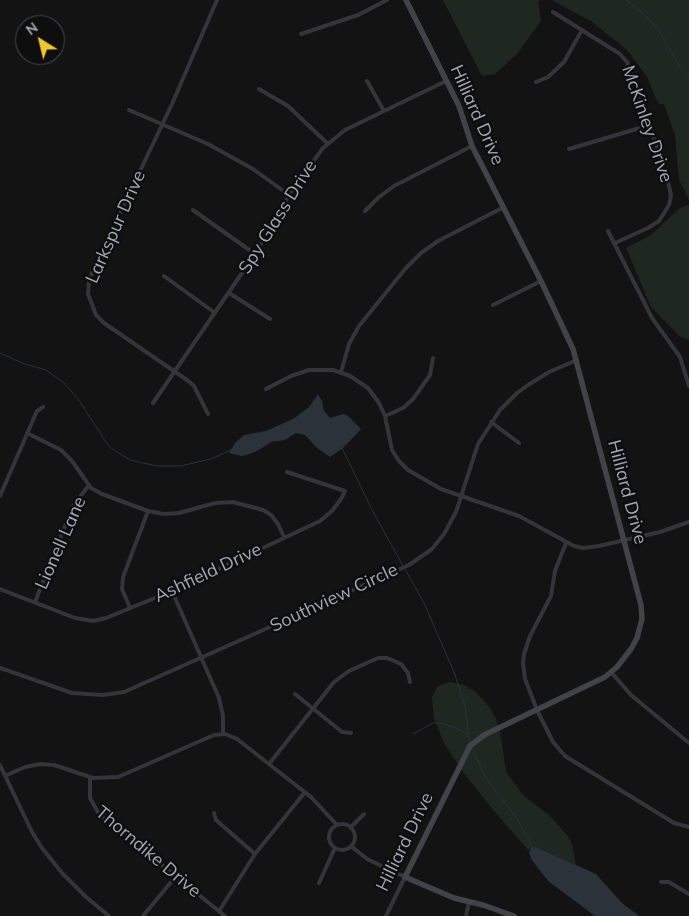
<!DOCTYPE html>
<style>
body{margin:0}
#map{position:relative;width:689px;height:916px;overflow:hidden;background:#131314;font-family:Mulish,sans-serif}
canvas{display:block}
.north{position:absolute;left:15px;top:15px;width:50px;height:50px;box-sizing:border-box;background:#0e0e0f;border:1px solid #4a4b51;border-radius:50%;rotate:324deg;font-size:14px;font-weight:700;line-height:20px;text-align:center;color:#a4a7b5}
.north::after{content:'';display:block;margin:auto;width:18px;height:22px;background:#f0c62f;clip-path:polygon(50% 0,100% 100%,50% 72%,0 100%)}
</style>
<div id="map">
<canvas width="689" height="916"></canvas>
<div class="north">N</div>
</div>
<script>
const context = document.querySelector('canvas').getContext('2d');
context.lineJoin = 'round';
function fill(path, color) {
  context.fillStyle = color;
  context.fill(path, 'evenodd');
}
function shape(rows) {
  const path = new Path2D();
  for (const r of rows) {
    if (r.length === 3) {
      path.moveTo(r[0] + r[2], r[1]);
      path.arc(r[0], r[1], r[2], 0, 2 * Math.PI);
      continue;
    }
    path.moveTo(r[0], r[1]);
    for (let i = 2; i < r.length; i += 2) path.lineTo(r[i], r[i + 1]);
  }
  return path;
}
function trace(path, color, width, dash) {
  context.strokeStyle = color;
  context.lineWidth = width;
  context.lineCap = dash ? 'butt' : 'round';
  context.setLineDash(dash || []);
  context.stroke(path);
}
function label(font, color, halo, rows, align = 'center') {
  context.font = font + ' Mulish,sans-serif';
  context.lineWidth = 5;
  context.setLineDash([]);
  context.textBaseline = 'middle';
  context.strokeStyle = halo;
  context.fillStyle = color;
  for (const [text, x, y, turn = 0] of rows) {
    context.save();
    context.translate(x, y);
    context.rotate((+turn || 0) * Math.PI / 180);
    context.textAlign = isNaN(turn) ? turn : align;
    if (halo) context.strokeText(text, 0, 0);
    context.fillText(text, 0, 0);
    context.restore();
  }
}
fill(shape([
 [443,0,541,0,538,1,541,21,517,54,495,74,482,76],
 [552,0,689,0,689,200,679,179,675,135,664,104,659,104,656,99,647,77,627,50,592,22],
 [689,205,689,339,688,340,679,336,651,307,626,248,651,235,680,208],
 [450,682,464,685,477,693,490,708,496,719,500,731,506,772,523,795,550,816,568,836,572,844,576,865,541,849,530,849,529,851,494,811,463,772,444,743,434,718,432,697,438,686]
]), '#1f2721');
fill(shape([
 [318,394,322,401,324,411,330,418,343,414,348,416,361,429,343,448,330,457,317,448,305,435,296,433,285,440,271,442,259,450,247,455,241,456,229,453,235,443,244,435,266,431,293,419,309,407],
 [536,847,596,874,622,903,639,916,595,916,548,881,532,860,529,853,531,848]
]), '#2b323a');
trace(shape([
 [626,0,644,14,660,32,677,62,689,79],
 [0,353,22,363,46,370,64,383,78,399,106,442,111,448,130,460,157,466,180,466,211,459,231,450],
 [342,448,371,508,403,566],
 [405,569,424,603,454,672,465,706,470,744],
 [413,734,433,723,441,723,454,727,468,734],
 [472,748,485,777,516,817,533,848]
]), '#2b323a', 1);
trace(shape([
 [553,12,620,54,627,62,644,106,668,182,671,195,669,205,659,221,648,228,615,243],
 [301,34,358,15,387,0],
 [367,81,384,111],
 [536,82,548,77,564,62,582,30],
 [259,89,288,106,327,143],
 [129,110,208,144,253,169,289,195],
 [569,149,650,125],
 [193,210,255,254],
 [365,211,379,197,394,186,472,146],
 [608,231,652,318,680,357,689,386],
 [164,276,215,313],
 [229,293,270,319],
 [493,305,541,281],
 [341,372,349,344,359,326,405,269,421,253,438,241,504,207],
 [266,389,291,376,309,370,333,370,350,376,368,388,379,403,385,416,392,450,399,461,408,470,441,489,519,516,574,546,583,548,599,546,660,532,689,522],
 [153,403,255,254,289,195,323,148,345,130,446,81],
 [208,414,194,386,187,380,104,323,96,315,88,294,89,281,96,263,172,104,217,0],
 [385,416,403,408,413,399,430,375,433,358],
 [491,422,519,443],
 [27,433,61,450,72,461,91,488,102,494,148,511,164,514,179,513,215,503,233,502,263,510,271,515,278,524,284,537],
 [0,496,37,411,43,407],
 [566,543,555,571,551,596,530,636,524,654,523,663,525,679,537,710,553,742,565,756,674,823,689,827],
 [0,589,75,618,93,621,106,618,172,591,320,521,332,511,341,499,345,491,287,472],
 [172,591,219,698,223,716,223,734],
 [35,602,73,506,89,485],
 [130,608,122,589,123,577,148,511],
 [0,668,72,693,103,695,124,692,409,565,432,549,444,534,456,512,478,444,500,410,517,393,528,385,549,372,577,360],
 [611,672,631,695,689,743],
 [295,694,342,732,351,733],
 [269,764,334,682,349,671,378,658,387,658,401,664,408,673,410,682],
 [0,765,32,832,42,848,62,873,86,897,109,916],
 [5,776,25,767,40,764,54,765,93,778,118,777,214,735,225,734,237,739,311,797,337,825],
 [90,778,90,798,99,814,225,916],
 [214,813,216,820,255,854],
 [342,837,13],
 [351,827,364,814],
 [351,846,367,859,405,877,386,916],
 [661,882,669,882,689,894],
 [319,883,335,848],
 [219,911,255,854,305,792],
 [143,916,176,876],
 [466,916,469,902]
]), '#343439', 4);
trace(shape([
 [406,0,459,106,472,146,541,281,573,349,641,605,642,619,637,638,631,649,617,667,605,677,484,735,470,746,405,877,454,898,483,905,514,916]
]), '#424349', 5.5);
label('18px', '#a4a7b5', '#0e0e0f', [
 ["Hilliard Drive",477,115,66],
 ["McKinley Drive",647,124,71],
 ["Spy Glass Drive",278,217,-58],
 ["Larkspur Drive",116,227,-66],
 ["Hilliard Drive",627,492,75],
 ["Lionell Lane",61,543,-66],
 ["Ashfield Drive",208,573,-25],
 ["Southview Circle",334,598,-25],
 ["Hilliard Drive",405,842,-64],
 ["Thorndike Drive",148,852,40]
]);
</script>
